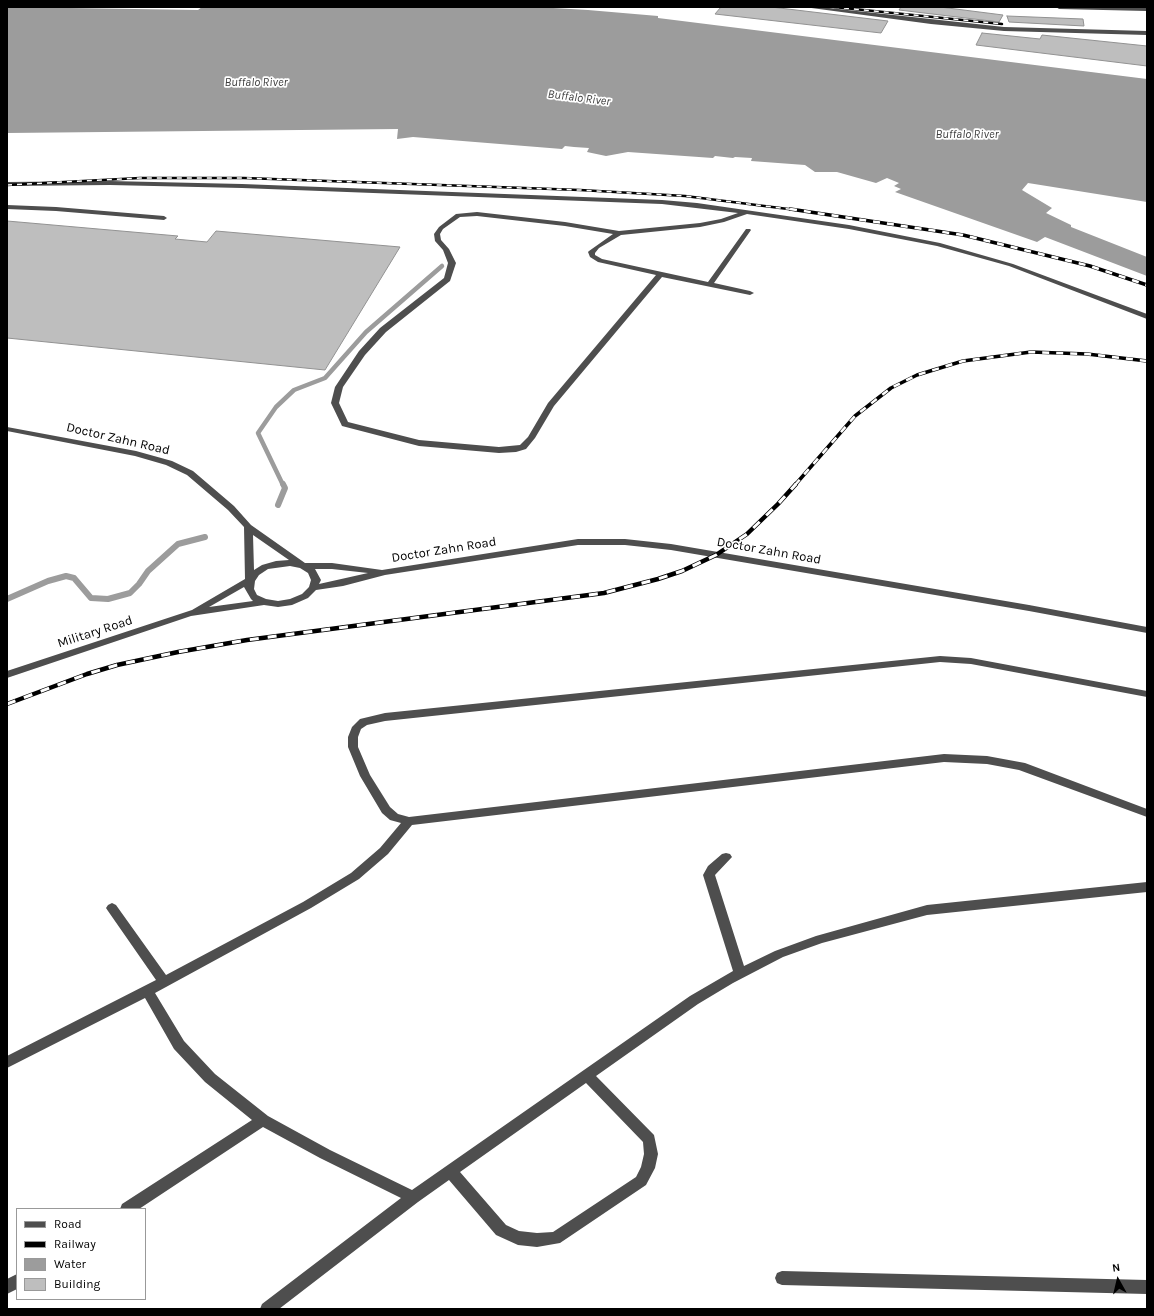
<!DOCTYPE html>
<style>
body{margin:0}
#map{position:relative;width:1154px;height:1316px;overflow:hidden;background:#fff;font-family:Karla,sans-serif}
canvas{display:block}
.frame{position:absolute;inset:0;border:8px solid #000;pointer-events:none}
.legend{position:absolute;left:16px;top:1208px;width:130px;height:92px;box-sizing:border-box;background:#fff;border:1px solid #999;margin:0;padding:5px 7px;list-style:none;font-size:12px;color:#000}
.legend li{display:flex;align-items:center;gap:8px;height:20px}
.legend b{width:20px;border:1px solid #999}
.north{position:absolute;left:1098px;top:1260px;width:40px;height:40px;-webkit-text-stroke:3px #fff;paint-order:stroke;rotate:352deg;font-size:11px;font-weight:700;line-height:16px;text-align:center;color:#000}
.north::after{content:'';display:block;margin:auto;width:14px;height:18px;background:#000;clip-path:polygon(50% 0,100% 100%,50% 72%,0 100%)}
</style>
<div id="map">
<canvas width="1154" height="1316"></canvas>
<div class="frame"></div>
<ul class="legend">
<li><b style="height:5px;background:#4e4e4e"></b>Road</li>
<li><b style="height:5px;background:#000"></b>Railway</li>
<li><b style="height:11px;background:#9c9c9c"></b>Water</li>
<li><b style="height:11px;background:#bebebe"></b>Building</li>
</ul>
<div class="north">N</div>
</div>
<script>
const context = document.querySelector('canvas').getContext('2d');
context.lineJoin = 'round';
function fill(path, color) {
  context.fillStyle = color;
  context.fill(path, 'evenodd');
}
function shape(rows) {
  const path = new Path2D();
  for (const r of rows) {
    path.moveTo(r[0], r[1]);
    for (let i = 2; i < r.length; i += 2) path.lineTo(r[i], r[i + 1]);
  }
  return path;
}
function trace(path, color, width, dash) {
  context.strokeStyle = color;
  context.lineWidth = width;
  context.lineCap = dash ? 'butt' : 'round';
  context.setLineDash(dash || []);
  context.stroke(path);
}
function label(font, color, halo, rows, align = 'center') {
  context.font = font + ' Karla,sans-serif';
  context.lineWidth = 3.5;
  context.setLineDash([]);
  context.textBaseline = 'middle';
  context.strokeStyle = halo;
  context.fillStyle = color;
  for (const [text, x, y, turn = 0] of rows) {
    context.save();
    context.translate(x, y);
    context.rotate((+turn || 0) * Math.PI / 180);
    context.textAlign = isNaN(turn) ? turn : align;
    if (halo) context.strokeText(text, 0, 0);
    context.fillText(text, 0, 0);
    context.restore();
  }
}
fill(shape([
 [7,7,198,10,202,7,536,7,588,10,658,16,658,18,1147,79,1147,202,1028,183,1022,190,1052,208,1046,213,1071,225,1071,227,1147,257,1147,276,1045,237,1037,242,895,192,901,189,894,186,899,183,887,178,876,183,837,172,815,172,805,165,751,161,752,158,735,157,733,158,715,156,713,158,628,152,606,156,587,152,589,148,574,147,565,146,562,149,413,137,397,139,398,129,7,133]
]), '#9c9c9c');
trace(shape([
 [283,485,258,433,276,407,294,390,325,378,366,332,442,266]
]), '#9c9c9c', 4.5);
trace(shape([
 [278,505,285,488,283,484],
 [7,599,48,581,66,576,74,578,91,598,108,599,130,593,139,584,148,571,178,544,205,537]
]), '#9c9c9c', 6);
const building = shape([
 [721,7,771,7,888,21,881,33,715,14,721,7],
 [901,7,940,7,1003,15,999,22,899,10,901,7],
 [1007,16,1083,19,1084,26,1009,22,1007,16],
 [982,33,1040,39,1042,35,1147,46,1147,66,976,45,982,33],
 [7,221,178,236,175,239,207,242,216,231,400,247,325,370,7,338,7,221]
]);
fill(building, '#bebebe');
trace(building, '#929292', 1);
fill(shape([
 [804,7,820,7,1004,27,1147,31,1147,35,1004,31,931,24,804,7],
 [1056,7,1147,7,1147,11,1059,9,1056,7],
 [110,181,242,184,662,200,697,203,849,225,940,243,1013,264,1147,314,1147,319,1009,266,937,246,849,229,747,214,724,222,700,227,621,235,599,248,595,253,595,255,602,259,708,282,746,229,750,229,751,230,714,283,750,291,754,293,750,295,662,277,554,406,535,438,526,449,516,452,499,453,419,446,342,426,331,403,335,387,359,351,380,328,444,278,448,263,443,250,435,241,434,234,439,227,456,214,477,212,565,222,619,231,700,223,721,219,738,213,662,204,242,188,110,185,7,186,7,182,110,181],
 [477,216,565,226,613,234,589,251,588,252,590,257,598,262,656,275,548,403,528,437,520,445,499,447,419,440,348,422,339,403,343,387,365,355,386,332,450,281,456,263,449,249,441,240,440,234,443,229,460,217,477,216],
 [7,205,56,207,164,216,167,218,164,220,56,211,7,209,7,205],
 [7,427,136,451,172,461,193,471,234,506,251,525,305,563,332,563,382,570,578,539,625,539,671,544,1029,605,1147,627,1147,633,1029,611,671,550,625,545,578,545,385,575,343,586,316,590,308,598,292,605,278,607,264,605,191,616,7,678,7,671,192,610,245,579,244,527,228,510,187,475,166,465,135,456,7,431,7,427],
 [253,535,289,560,276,561,262,565,254,570,253,535],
 [290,566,300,568,308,573,311,580,309,587,302,594,290,599,278,601,266,599,257,595,254,589,255,581,259,575,268,569,290,566],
 [315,569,332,569,368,573,319,584,321,580,315,569],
 [244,587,251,599,253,601,209,607,244,587],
 [940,656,971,658,1147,691,1147,697,971,664,940,662,385,721,367,725,361,729,358,737,358,747,370,775,390,807,398,814,409,817,944,754,987,756,1025,763,1147,809,1147,817,1019,770,987,764,944,762,412,825,388,854,359,879,311,908,155,993,184,1041,215,1074,268,1116,330,1150,412,1190,690,996,733,971,703,875,708,866,722,854,726,853,730,854,732,857,715,875,744,966,775,951,816,936,927,905,1147,882,1147,892,927,915,822,943,783,957,733,983,698,1004,596,1076,654,1135,658,1154,655,1168,646,1185,560,1243,537,1247,518,1245,496,1235,449,1180,418,1202,279,1309,260,1309,262,1304,401,1198,320,1158,263,1127,139,1209,120,1209,122,1204,252,1120,205,1082,174,1049,145,998,7,1068,7,1056,156,980,108,911,106,908,108,905,112,903,116,905,166,975,303,902,351,873,380,848,401,823,390,820,382,813,360,776,348,747,348,737,352,727,360,719,385,713,940,656],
 [586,1083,643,1142,644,1154,641,1167,636,1177,553,1232,537,1233,519,1231,506,1225,460,1172,586,1083],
 [782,1271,1147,1280,1147,1294,782,1285,777,1283,775,1278,777,1273,782,1271],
 [17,1274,17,1289,7,1294,7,1279,17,1274]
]), '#4e4e4e');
const railFar2 = shape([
 [834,7,1002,24],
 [7,185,140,178,244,178,580,190,685,196,796,210]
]);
const railFar1 = shape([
 [790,209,963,235,1090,266,1147,285],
 [795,485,855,416,891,388,917,375,963,361,1031,352,1087,354,1147,361]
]);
const rail = shape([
 [7,704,87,674,117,665,178,652,247,640,604,593,658,579,682,571,716,555,747,534,778,504,796,484]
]);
trace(railFar2, '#000', 2.5);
trace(railFar1, '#000', 3.5);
trace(rail, '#000', 4.5);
trace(railFar2, '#fff', 1.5, [5]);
trace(railFar1, '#fff', 2.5, [7]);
trace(rail, '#fff', 3, [9]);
label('italic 12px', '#3d3d3d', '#fff', [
 ["Buffalo River",256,83],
 ["Buffalo River",579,98,7],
 ["Buffalo River",967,135]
]);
label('13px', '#000', '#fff', [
 ["Doctor Zahn Road",118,439,13],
 ["Doctor Zahn Road",444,550,-9],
 ["Doctor Zahn Road",769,551,10],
 ["Military Road",95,632,-18]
]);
</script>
